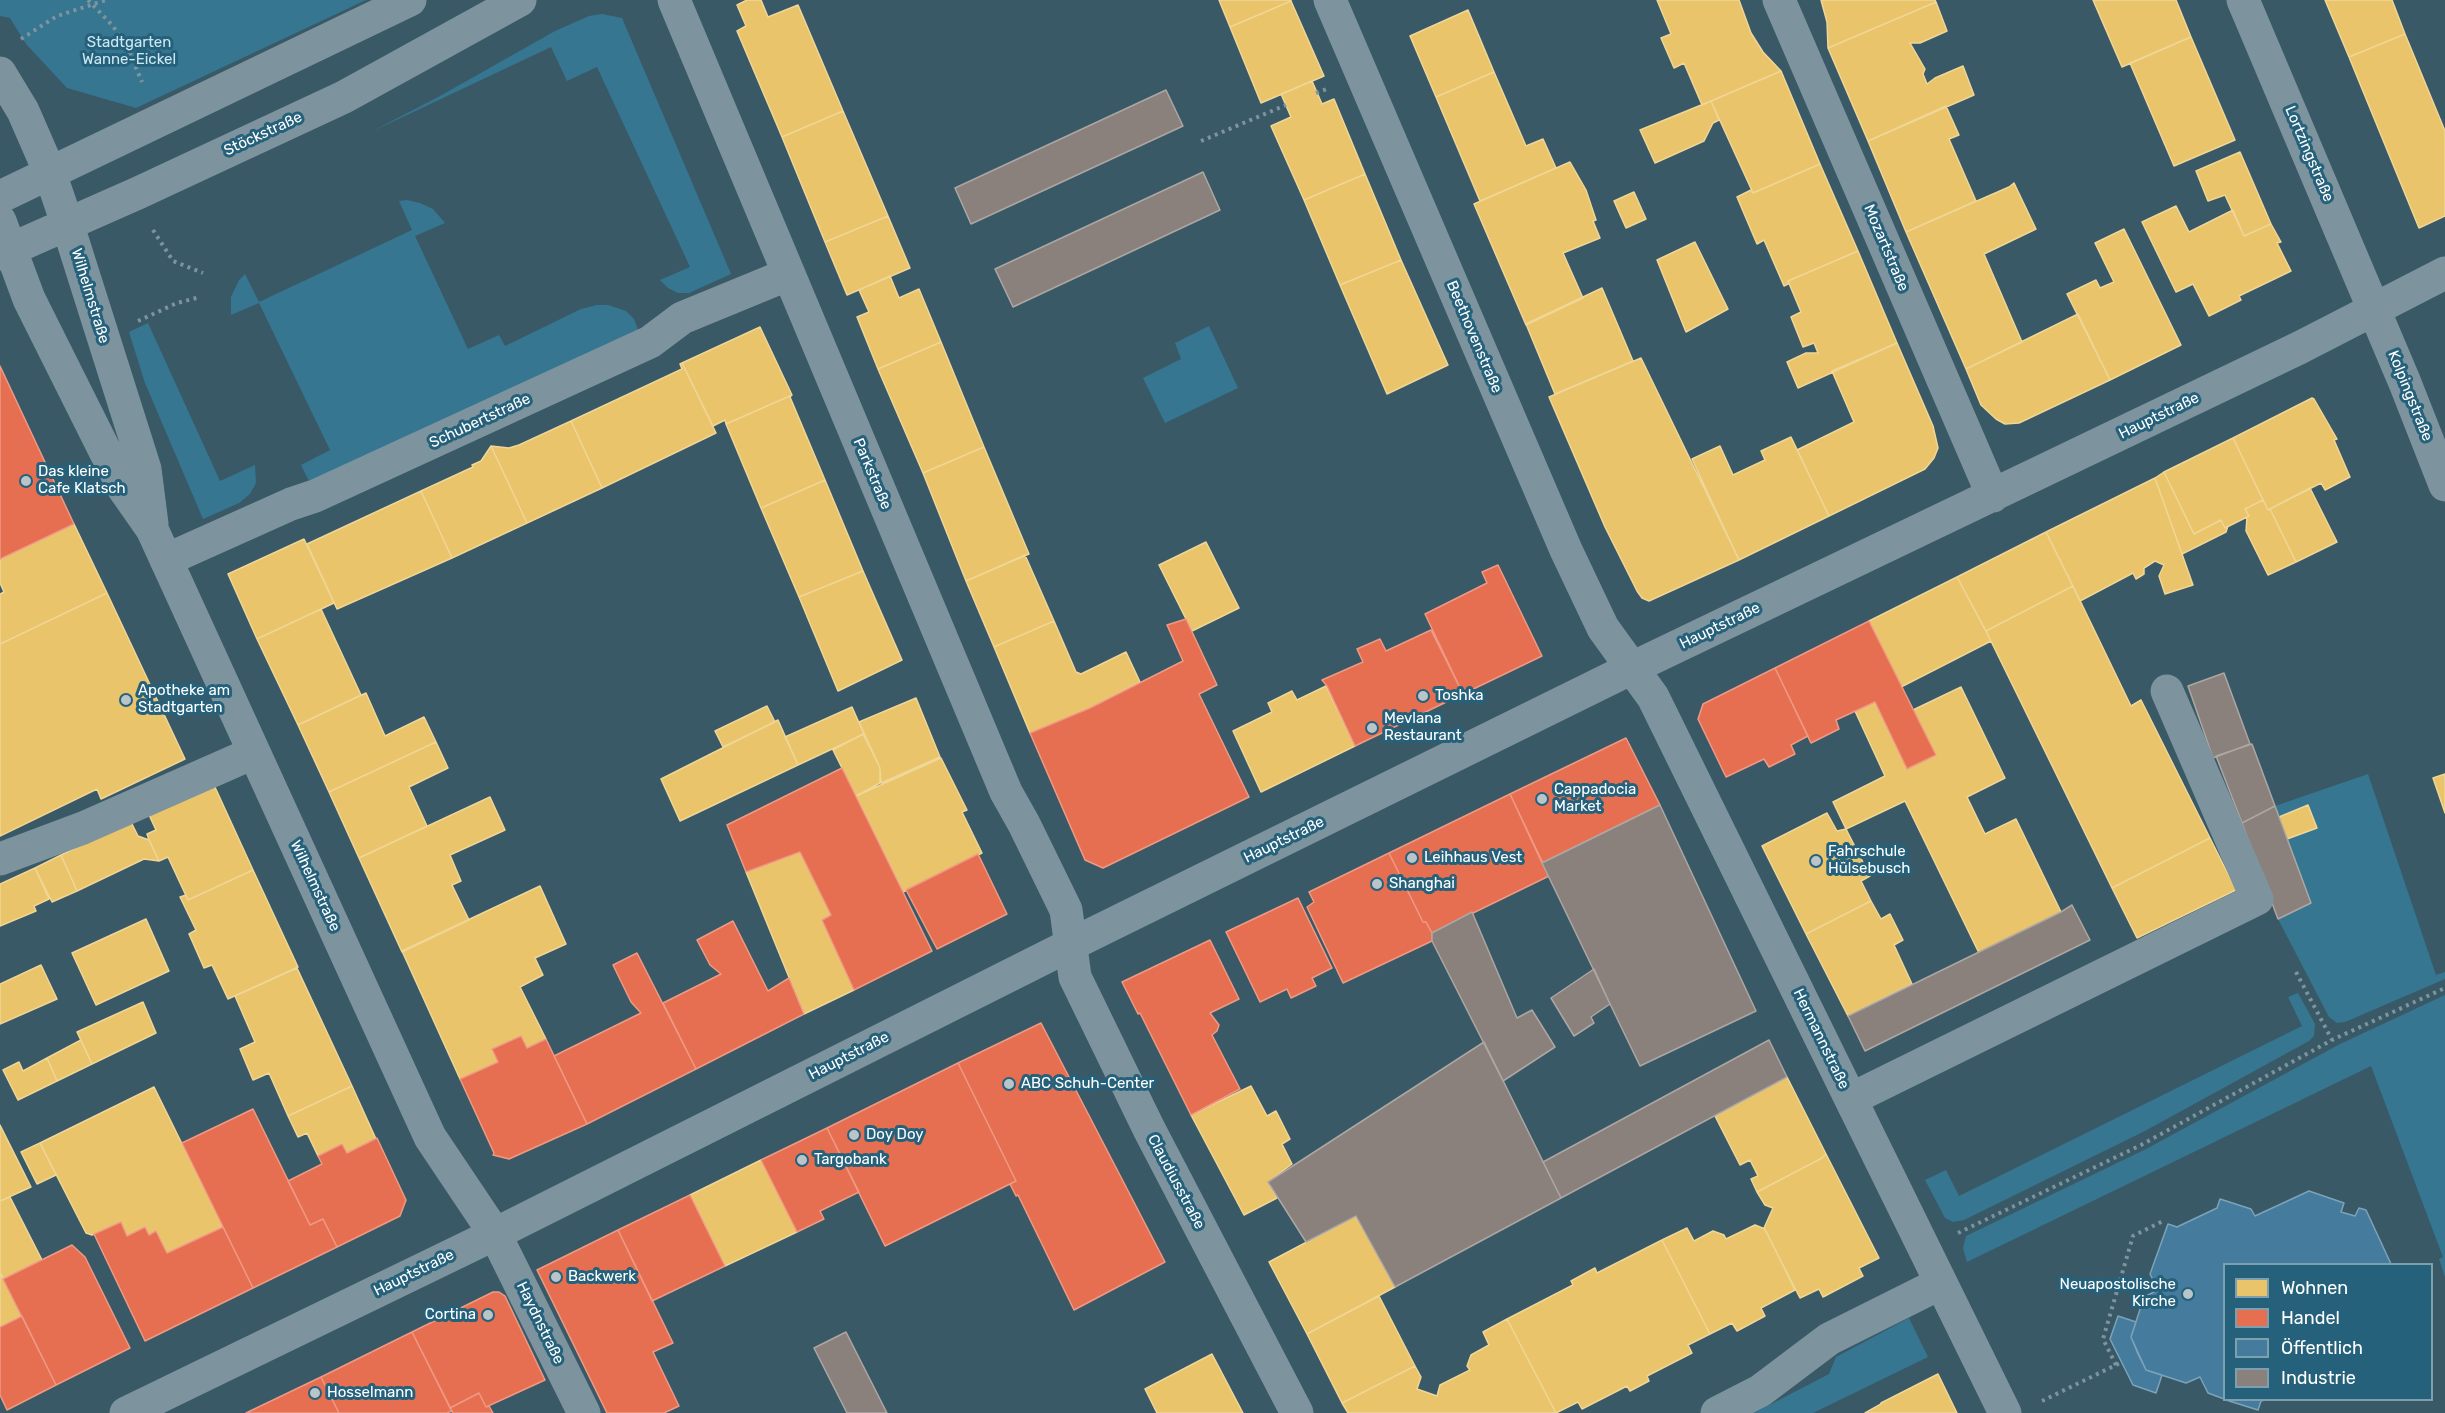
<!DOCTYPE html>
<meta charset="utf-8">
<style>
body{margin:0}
#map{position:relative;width:2445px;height:1413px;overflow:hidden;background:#395967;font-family:Rubik,sans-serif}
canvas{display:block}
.legend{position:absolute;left:2223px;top:1263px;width:210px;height:138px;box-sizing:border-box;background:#25617b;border:2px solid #7ca0b0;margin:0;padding:8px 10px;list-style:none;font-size:18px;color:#fff}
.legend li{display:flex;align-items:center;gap:12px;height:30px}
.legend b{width:30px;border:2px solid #7ca0b0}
</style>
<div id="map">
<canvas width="2445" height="1413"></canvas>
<ul class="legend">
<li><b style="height:16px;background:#e9c46a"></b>Wohnen</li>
<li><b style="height:16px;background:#e76f51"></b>Handel</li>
<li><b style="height:16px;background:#457b9d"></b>Öffentlich</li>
<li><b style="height:16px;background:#8a817c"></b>Industrie</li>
</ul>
</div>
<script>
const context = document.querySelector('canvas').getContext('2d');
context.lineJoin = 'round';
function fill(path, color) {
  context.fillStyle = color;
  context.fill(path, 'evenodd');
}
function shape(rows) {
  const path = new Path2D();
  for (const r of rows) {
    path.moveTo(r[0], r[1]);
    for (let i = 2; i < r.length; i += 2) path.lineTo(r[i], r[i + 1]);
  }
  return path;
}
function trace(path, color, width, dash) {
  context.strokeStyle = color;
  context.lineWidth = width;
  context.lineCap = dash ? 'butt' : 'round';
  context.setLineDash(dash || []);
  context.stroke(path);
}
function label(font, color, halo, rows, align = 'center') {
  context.font = font + ' Rubik,sans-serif';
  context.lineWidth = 6;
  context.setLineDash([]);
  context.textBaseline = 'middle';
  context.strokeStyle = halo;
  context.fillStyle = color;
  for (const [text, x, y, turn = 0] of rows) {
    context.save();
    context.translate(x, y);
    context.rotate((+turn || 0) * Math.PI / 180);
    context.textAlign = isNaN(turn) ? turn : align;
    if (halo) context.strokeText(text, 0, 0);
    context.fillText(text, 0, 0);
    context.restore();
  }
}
fill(shape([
 [0,0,366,0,136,108,67,88,26,44,10,18,0,16],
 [602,14,622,18,731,274,689,293,678,293,668,288,660,280,690,267,597,67,567,81,551,47,371,132,440,96,555,31,589,16],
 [407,200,420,203,433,209,445,223,415,236,468,349,499,335,505,346,581,309,597,305,608,305,626,311,634,319,640,335,312,487,301,465,330,450,259,303,231,315,231,297,239,280,245,274,259,302,412,230,399,201],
 [148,323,220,481,255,465,256,483,250,494,239,503,203,519,145,383,129,332],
 [1209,326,1238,388,1165,423,1143,378,1181,359,1175,343],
 [2368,774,2436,975,2445,972,2445,979,2345,1022,2337,1023,2329,1017,2278,919,2311,903,2275,806],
 [2298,993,2315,1024,2314,1036,2309,1041,2145,1131,1964,1220,1953,1222,1945,1218,1925,1180,1946,1170,1959,1196,2302,1026,2288,997],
 [2445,995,2445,1277,2439,1259,2443,1257,2371,1066,1967,1262,1963,1248,1966,1236,2146,1149,2340,1044],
 [1909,1318,1928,1357,1813,1413,1754,1413,1829,1374,1836,1357]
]), '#367691');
const homes = shape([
 [747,0,761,0,768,17,798,5,843,111,782,137,737,31,746,26,737,5,747,0],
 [1219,0,1291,0,1291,1,1230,27,1219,0],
 [1657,0,1739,0,1751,33,1763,52,1781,71,1702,105,1684,63,1674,68,1661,38,1671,34,1657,0],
 [1821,0,1935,0,1936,2,1828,48,1827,22,1821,0],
 [2093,0,2176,0,2191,37,2122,67,2093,0],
 [2325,0,2392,0,2405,34,2349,57,2325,0],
 [1291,1,1324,76,1261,103,1230,27,1291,1],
 [1936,2,1947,31,1920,43,1910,43,1925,69,1923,74,1927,84,1935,78,1963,66,1974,95,1868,141,1828,48,1936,2],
 [1468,10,1494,72,1436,97,1410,36,1468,10],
 [2405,34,2445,131,2445,216,2419,228,2349,57,2405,34],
 [2191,37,2235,140,2174,166,2130,63,2191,37],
 [1781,71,1820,164,1753,193,1711,101,1781,71],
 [1494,72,1526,146,1543,139,1556,168,1480,201,1436,97,1494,72],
 [1312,81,1322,104,1334,99,1365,174,1304,200,1271,126,1291,117,1281,94,1312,81],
 [1711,101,1719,120,1713,123,1704,141,1655,163,1640,130,1711,101],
 [1946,106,1959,135,1949,139,1976,201,1906,232,1868,141,1946,106],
 [843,111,888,216,825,242,782,137,843,111],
 [2240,152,2271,224,2244,236,2225,195,2208,201,2196,171,2240,152],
 [1570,162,1586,190,1596,220,1593,221,1600,238,1563,253,1583,298,1526,325,1474,204,1570,162],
 [1820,164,1858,251,1788,281,1788,284,1784,286,1764,240,1757,244,1737,197,1751,190,1753,193,1820,164],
 [1365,174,1401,260,1340,285,1304,200,1365,174],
 [2014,183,2036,229,1984,254,2022,342,1966,369,1906,232,2009,187,2014,183],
 [1634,192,1646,219,1626,228,1614,201,1634,192],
 [2176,206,2189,232,2233,210,2244,236,2271,224,2281,242,2277,243,2291,271,2239,296,2241,300,2209,316,2193,284,2176,292,2142,222,2176,206],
 [888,216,910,268,847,295,825,242,888,216],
 [2124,229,2181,345,2110,380,2067,294,2096,280,2100,288,2114,282,2095,243,2124,229],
 [1695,242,1728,309,1686,332,1657,260,1695,242],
 [1858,251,1897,343,1798,388,1787,362,1806,353,1818,353,1814,343,1803,347,1791,317,1801,312,1788,281,1858,251],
 [1401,260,1448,365,1387,394,1340,285,1401,260],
 [890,276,899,298,919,289,941,342,878,369,857,317,869,312,859,290,890,276],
 [1602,288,1633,361,1555,394,1526,324,1602,288],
 [2078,314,2110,380,2019,423,2005,424,1996,419,1981,405,1966,369,2078,314],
 [760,327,792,395,726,424,725,420,713,426,682,363,760,327],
 [941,342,984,447,923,473,878,369,941,342],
 [1897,343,1933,426,1938,448,1934,458,1925,469,1829,516,1797,450,1854,422,1832,371,1897,343],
 [1641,358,1739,560,1649,601,1642,598,1637,591,1605,527,1549,397,1641,358],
 [682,363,716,433,602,488,571,421,682,369,680,364,682,363],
 [792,395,790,397,825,480,761,508,726,424,792,395],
 [2312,398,2314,399,2337,439,2334,440,2350,477,2325,490,2321,483,2268,510,2233,438,2312,398],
 [571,421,602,488,527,523,491,446,509,448,519,445,571,421],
 [1791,437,1829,516,1739,560,1692,459,1720,446,1733,475,1765,460,1761,451,1791,437],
 [2233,438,2263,500,2245,509,2249,516,2225,528,2221,520,2194,534,2164,472,2233,438],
 [491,446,527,523,452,558,421,491,473,467,472,465,481,461,491,446],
 [984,447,1029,554,966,581,923,473,984,447],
 [2164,472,2194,534,2221,520,2225,528,2228,526,2226,532,2182,554,2155,478,2164,472],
 [2155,478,2193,585,2165,594,2159,576,2164,565,2155,561,2144,568,2144,574,2136,579,2133,573,2080,601,2046,532,2155,478],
 [825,480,863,571,799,597,761,508,825,480],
 [2310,488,2337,542,2296,562,2270,509,2310,488],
 [421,491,452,558,337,609,307,544,421,491],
 [2263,500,2268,510,2270,509,2296,562,2268,575,2246,531,2247,517,2249,516,2245,509,2263,500],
 [74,524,107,593,0,644,0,594,4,592,0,583,0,559,74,524],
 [2046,532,2073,586,1986,631,1957,577,2046,532],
 [304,539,334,603,257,639,228,574,304,539],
 [1206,542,1239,608,1192,631,1159,565,1206,542],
 [1025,555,1054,621,994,647,966,581,1025,555],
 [863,571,902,660,838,691,799,597,863,571],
 [1957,577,1991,641,1901,687,1869,621,1957,577],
 [2073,586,2131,706,2141,700,2210,838,2112,888,1986,631,2073,586],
 [107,593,185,759,101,799,97,789,0,836,0,644,107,593],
 [321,609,361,695,298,725,257,639,321,609],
 [1054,621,1076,672,1081,674,1126,652,1140,682,1090,708,1030,733,994,647,1054,621],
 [1326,686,1355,746,1261,792,1233,731,1272,712,1268,703,1292,691,1297,700,1326,686],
 [1961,687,2005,778,1967,797,1985,834,2016,819,2061,912,1979,953,1905,801,1846,829,1833,802,1885,776,1855,711,1875,702,1907,769,1936,755,1913,710,1961,687],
 [366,693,385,736,424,717,436,742,329,792,298,725,366,693],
 [916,698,940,757,881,783,880,768,859,722,916,698],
 [767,706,775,722,723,747,715,731,767,706],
 [852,707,864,734,798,765,785,737,852,707],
 [778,720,798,765,680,821,661,779,778,720],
 [863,734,880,768,880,783,856,796,833,750,863,734],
 [436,742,448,768,409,787,427,826,359,858,329,792,436,742],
 [941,758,967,810,962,812,982,853,903,892,856,796,941,758],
 [2445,774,2445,813,2433,778,2445,774],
 [214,785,253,870,188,900,168,857,159,861,149,840,147,834,156,830,149,815,214,785],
 [490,797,505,830,450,855,461,881,452,885,469,920,402,952,359,858,490,797],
 [2308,805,2317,828,2287,839,2279,817,2308,805],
 [1827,813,1837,831,1846,829,1870,876,1861,881,1871,901,1806,934,1762,846,1827,813],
 [131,822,138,836,149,840,159,861,144,859,77,891,61,855,131,822],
 [2210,838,2236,890,2137,938,2112,888,2210,838],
 [800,852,831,915,822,920,854,990,804,1014,746,872,800,852],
 [61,855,77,891,52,902,35,868,61,855],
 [35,868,49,899,34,906,36,911,0,926,0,884,35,868],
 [253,870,298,967,228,999,212,965,204,968,189,934,196,930,180,897,186,895,188,900,253,870],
 [540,886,566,944,535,958,543,975,520,987,546,1039,527,1048,521,1036,492,1049,498,1062,460,1079,402,951,540,886],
 [1871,901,1881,919,1890,914,1903,940,1894,945,1912,984,1848,1016,1806,934,1871,901],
 [146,919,169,971,96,1005,72,953,146,919],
 [41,965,57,999,0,1024,0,984,41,965],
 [297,968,352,1086,288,1116,269,1073,253,1080,240,1049,255,1042,235,996,297,968],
 [143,1002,156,1033,92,1064,77,1032,143,1002],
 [81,1040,92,1064,57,1081,47,1058,81,1040],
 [47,1058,57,1081,18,1100,3,1070,19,1062,23,1071,47,1058],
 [1787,1077,1826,1154,1822,1158,1757,1192,1751,1179,1758,1176,1750,1160,1740,1165,1715,1116,1787,1077],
 [352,1086,376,1139,347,1153,342,1144,318,1156,307,1133,298,1137,288,1116,352,1086],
 [1251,1086,1267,1116,1276,1111,1290,1139,1282,1144,1292,1164,1268,1182,1277,1198,1244,1215,1191,1115,1251,1086],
 [154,1087,223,1227,167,1253,156,1231,149,1235,145,1227,127,1236,121,1222,92,1235,86,1233,40,1143,154,1087],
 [0,1125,31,1187,0,1201,0,1125],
 [40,1143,56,1175,37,1184,21,1152,40,1143],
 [1826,1154,1879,1258,1859,1268,1863,1276,1823,1297,1819,1289,1800,1298,1764,1228,1773,1208,1765,1205,1757,1192,1822,1158,1826,1154],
 [761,1160,797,1232,725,1266,690,1195,761,1160],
 [10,1197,42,1260,3,1279,0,1272,0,1201,10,1197],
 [1356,1216,1395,1287,1307,1334,1269,1262,1356,1216],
 [1755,1225,1765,1229,1795,1290,1761,1308,1765,1316,1737,1331,1732,1323,1710,1334,1662,1240,1687,1228,1694,1241,1713,1231,1724,1235,1726,1239,1755,1225],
 [1662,1240,1710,1334,1688,1345,1692,1353,1647,1376,1649,1381,1630,1391,1627,1386,1582,1409,1578,1402,1556,1413,1507,1319,1573,1285,1571,1281,1595,1268,1597,1273,1662,1240],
 [0,1272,22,1316,0,1327,0,1272],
 [1379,1296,1415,1366,1342,1403,1307,1334,1379,1296],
 [1507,1319,1556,1413,1348,1413,1342,1403,1415,1366,1421,1377,1417,1389,1437,1396,1440,1385,1470,1370,1467,1366,1471,1355,1489,1345,1483,1332,1507,1319],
 [1212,1354,1243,1413,1157,1413,1145,1389,1212,1354],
 [1938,1374,1957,1413,1865,1413,1881,1404,1881,1403,1938,1374]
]);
fill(homes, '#e9c46a');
trace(homes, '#f0d697', 1.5);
const shops = shape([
 [0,366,74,524,0,559,0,366],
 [1498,565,1542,656,1463,694,1425,614,1487,583,1482,572,1498,565],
 [1186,619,1217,685,1199,694,1249,797,1103,868,1085,860,1030,733,1090,708,1183,661,1167,625,1186,619],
 [1869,621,1936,755,1907,769,1875,702,1836,720,1839,729,1811,743,1775,668,1869,621],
 [1431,630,1463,694,1355,746,1327,686,1322,680,1363,662,1357,649,1380,639,1386,651,1431,630],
 [1775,668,1808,736,1791,745,1795,754,1769,767,1764,759,1726,777,1698,719,1703,704,1775,668],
 [1626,738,1660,805,1542,863,1510,794,1626,738],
 [842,768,932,951,854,990,822,920,831,915,800,852,746,872,727,825,842,768],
 [1510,794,1549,876,1432,933,1426,922,1423,922,1389,853,1510,794],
 [1389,853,1423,922,1426,922,1432,933,1432,941,1343,983,1307,907,1314,902,1309,892,1389,853],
 [978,854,1007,914,937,949,906,890,978,854],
 [1298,898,1332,968,1312,978,1316,986,1291,998,1287,989,1260,1002,1226,932,1298,898],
 [733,921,768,991,789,978,804,1014,696,1069,663,1003,721,974,710,965,697,940,733,921],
 [1210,940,1239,999,1210,1013,1219,1025,1217,1031,1212,1035,1240,1089,1191,1115,1140,1013,1138,1014,1122,982,1210,940],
 [637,953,696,1069,587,1124,554,1056,641,1013,631,1002,613,965,637,953],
 [1041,1023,1165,1262,1074,1310,1018,1195,1016,1196,1010,1184,1016,1181,958,1063,1041,1023],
 [521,1036,527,1048,546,1039,587,1124,509,1159,493,1155,494,1153,460,1079,498,1062,492,1049,521,1036],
 [958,1063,1016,1181,885,1246,827,1128,958,1063],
 [253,1109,310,1225,323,1219,337,1247,253,1288,182,1143,253,1109],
 [827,1128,859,1192,820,1211,824,1219,797,1232,761,1160,827,1128],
 [377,1138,406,1200,400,1216,337,1247,323,1219,310,1225,288,1181,322,1164,318,1156,342,1144,347,1153,377,1138],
 [690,1195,725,1266,652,1301,618,1230,690,1195],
 [121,1222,127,1236,145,1227,149,1235,156,1231,167,1253,223,1227,253,1288,145,1341,94,1234,121,1222],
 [618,1230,673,1343,653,1352,679,1406,664,1413,607,1413,537,1270,618,1230],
 [72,1245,85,1257,130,1348,56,1385,3,1279,72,1245],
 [493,1292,499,1292,505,1296,545,1380,486,1407,479,1393,450,1408,412,1332,493,1292],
 [22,1316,56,1385,7,1410,0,1395,0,1327,22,1316],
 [412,1332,452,1411,447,1413,339,1413,321,1377,412,1332],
 [321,1377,339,1413,246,1413,321,1377],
 [479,1393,486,1407,489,1406,493,1413,453,1413,450,1408,479,1393]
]);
fill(shops, '#e76f51');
trace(shops, '#ee9a85', 1.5);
const public = shape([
 [2309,1191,2344,1203,2341,1212,2355,1216,2359,1208,2366,1210,2391,1264,2224,1264,2224,1399,2208,1393,2200,1377,2186,1383,2146,1370,2131,1337,2144,1297,2158,1290,2150,1274,2168,1224,2177,1227,2217,1208,2220,1199,2251,1209,2255,1216,2309,1191],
 [2118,1316,2136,1322,2131,1337,2138,1354,2146,1370,2162,1375,2156,1393,2133,1385,2110,1339,2118,1316],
 [2226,1400,2265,1400,2261,1401,2258,1410,2226,1400]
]);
fill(public, '#457b9d');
trace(public, '#7da3ba', 1.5);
const industry = shape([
 [1166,90,1183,126,971,224,955,188,1166,90],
 [1203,172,1220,210,1013,307,995,269,1203,172],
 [2224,673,2250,744,2213,758,2188,686,2224,673],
 [2252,744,2275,806,2242,823,2216,756,2252,744],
 [1660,805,1756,1011,1640,1066,1542,863,1660,805],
 [2275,806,2311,903,2278,919,2242,823,2275,806],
 [2072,905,2090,940,1865,1051,1848,1016,2061,912,2072,905],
 [1472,912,1517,1018,1532,1010,1555,1047,1503,1081,1432,941,1432,933,1472,912],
 [1594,969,1610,1004,1591,1017,1594,1023,1574,1036,1551,998,1594,969],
 [1769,1040,1787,1077,1561,1198,1543,1162,1769,1040],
 [1484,1042,1561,1198,1395,1287,1356,1216,1306,1242,1268,1182,1484,1042],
 [846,1332,887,1413,847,1413,814,1348,846,1332]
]);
fill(industry, '#8a817c');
trace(industry, '#ada7a3', 1.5);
trace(shape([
 [88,0,113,26,129,51,142,82],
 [21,39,57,16,106,0],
 [1316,93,1327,89],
 [1201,141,1286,105],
 [153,230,173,261,203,273],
 [138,321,177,303,200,297],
 [2296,972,2332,1040],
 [1958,1233,2141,1145,2332,1040,2445,988],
 [2116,1365,2103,1339,2133,1236,2163,1221],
 [2042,1401,2122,1362]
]), '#7d949e', 4, [3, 4.5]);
trace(shape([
 [674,0,1006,792,1024,824,1066,910,1075,977,1149,1129,1297,1413],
 [1330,0,1566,550,1603,628,1653,697,2005,1413],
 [1779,0,1993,496],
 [2243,0,2405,383,2445,485],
 [0,73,23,111,50,173,68,226,145,469,152,524],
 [0,197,410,0],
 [0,221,29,299,124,489,152,529,430,1137,495,1234,584,1413],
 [0,254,138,193,344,97,520,0],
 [166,560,291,504,315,496,650,342,682,318,789,274],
 [0,859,83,828,253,753],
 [1851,1099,2257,899,2167,691],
 [126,1413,495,1234,1070,945,1632,668,2299,348,2445,273],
 [1717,1413,1760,1391,1829,1339,1941,1283]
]), '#7d949e', 33);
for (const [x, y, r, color] of [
 [26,481,6,"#bac5ca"],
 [1423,696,6,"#bac5ca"],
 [126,700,6,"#bac5ca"],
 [1372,728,6,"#bac5ca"],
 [1542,799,6,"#bac5ca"],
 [1412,858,6,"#bac5ca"],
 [1816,861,6,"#bac5ca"],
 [1377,884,6,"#bac5ca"],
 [1009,1084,6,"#bac5ca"],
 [854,1135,6,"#bac5ca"],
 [802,1160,6,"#bac5ca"],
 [556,1277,6,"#bac5ca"],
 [2188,1294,6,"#bac5ca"],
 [488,1315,6,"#bac5ca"],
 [315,1393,6,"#bac5ca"]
]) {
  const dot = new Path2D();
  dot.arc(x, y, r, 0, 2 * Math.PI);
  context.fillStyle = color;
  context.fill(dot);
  trace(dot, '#25617b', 2);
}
label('15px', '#cce8f4', '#25617b', [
 ["Stadtgarten",129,43],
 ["Wanne-Eickel",129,60]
]);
label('15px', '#fff', '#25617b', [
 ["Stöckstraße",263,134,-25],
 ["Lortzingstraße",2309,154,67],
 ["Mozartstraße",1886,248,67],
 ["Wilhelmstraße",90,296,73],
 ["Beethovenstraße",1474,337,67],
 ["Kolpingstraße",2410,396,68],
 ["Hauptstraße",2159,416,-26],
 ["Schubertstraße",480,421,-25],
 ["Parkstraße",872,474,67],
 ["Hauptstraße",1720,626,-26],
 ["Hauptstraße",1284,840,-26],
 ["Wilhelmstraße",315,886,65],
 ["Hermannstraße",1821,1039,64],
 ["Hauptstraße",849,1056,-27],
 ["Claudiusstraße",1176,1182,62],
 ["Hauptstraße",414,1273,-26],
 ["Haydnstraße",540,1323,64]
]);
label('15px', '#fff', '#25617b', [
 ["Das kleine",38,472],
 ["Cafe Klatsch",38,489],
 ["Apotheke am",138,691],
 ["Stadtgarten",138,708],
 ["Toshka",1435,696],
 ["Mevlana",1384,719],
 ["Restaurant",1384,736],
 ["Cappadocia",1554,790],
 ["Market",1554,807],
 ["Fahrschule",1828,852],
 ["Hülsebusch",1828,869],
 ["Leihhaus Vest",1424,858],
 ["Shanghai",1389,884],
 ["ABC Schuh-Center",1021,1084],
 ["Doy Doy",866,1135],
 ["Targobank",814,1160],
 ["Backwerk",568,1277],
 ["Neuapostolische",2176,1285,"right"],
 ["Kirche",2176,1302,"right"],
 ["Cortina",476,1315,"right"],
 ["Hosselmann",327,1393]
], 'left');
</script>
